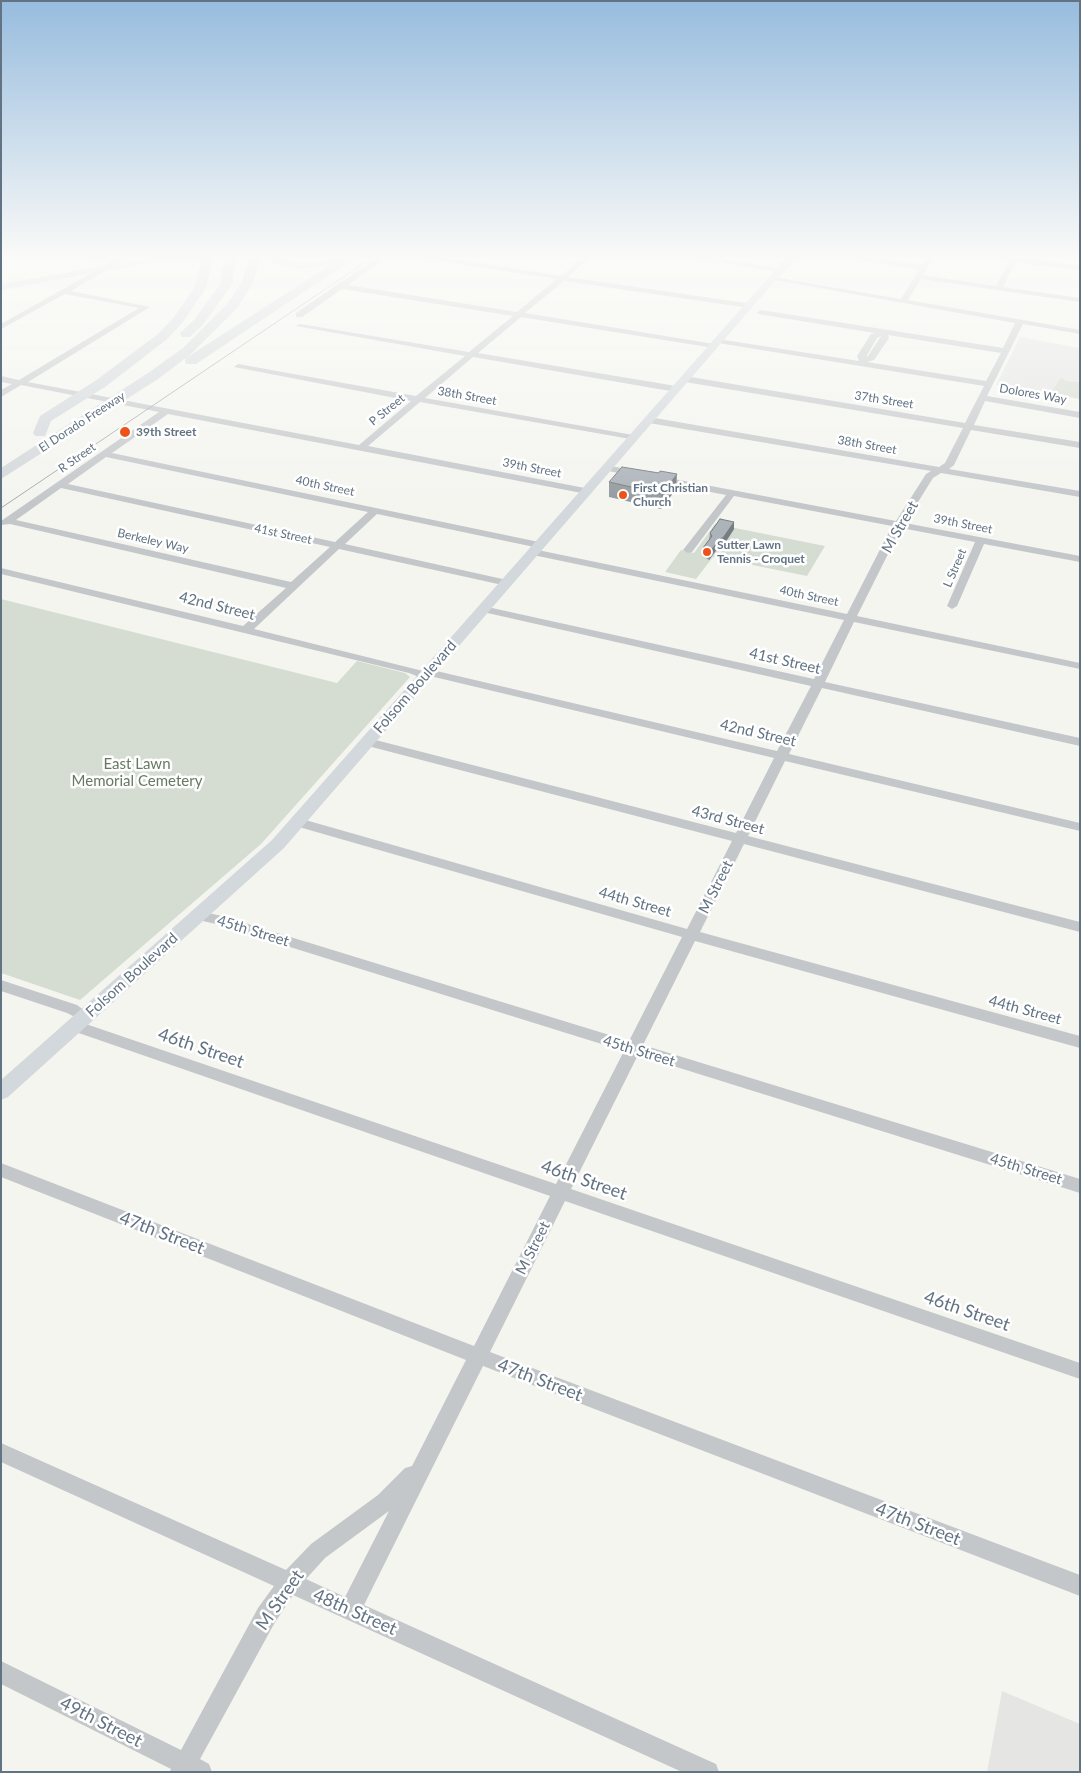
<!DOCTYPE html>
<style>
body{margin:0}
#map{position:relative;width:1081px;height:1773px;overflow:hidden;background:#f5f5f0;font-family:Lato,sans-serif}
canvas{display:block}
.frame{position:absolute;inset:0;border:2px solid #627383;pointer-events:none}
</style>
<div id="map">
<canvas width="1081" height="1773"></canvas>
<div class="frame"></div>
</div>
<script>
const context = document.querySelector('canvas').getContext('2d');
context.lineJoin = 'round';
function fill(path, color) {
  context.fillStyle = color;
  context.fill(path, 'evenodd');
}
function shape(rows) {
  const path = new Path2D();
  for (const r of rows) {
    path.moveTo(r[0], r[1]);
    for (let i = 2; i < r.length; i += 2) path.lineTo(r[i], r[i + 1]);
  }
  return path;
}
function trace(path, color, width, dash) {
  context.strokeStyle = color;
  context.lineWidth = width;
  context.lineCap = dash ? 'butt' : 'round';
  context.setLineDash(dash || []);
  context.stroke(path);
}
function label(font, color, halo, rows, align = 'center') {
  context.font = font + ' Lato,sans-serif';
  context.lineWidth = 5;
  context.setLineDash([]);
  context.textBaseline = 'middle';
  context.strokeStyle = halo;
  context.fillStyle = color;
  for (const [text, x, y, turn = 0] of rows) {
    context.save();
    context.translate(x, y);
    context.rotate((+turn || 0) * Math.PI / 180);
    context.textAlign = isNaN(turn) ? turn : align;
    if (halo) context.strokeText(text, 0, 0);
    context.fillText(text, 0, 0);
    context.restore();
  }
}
fill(shape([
 [1020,337,1080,348,1080,382,1066,381,1061,377,1050,394,996,385],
 [1002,1691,1080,1724,1080,1772,987,1772]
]), '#e5e6e4');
fill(shape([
 [1061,377,1066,381,1080,382,1080,399,1050,394],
 [715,524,825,546,807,576,713,557,696,579,665,572,681,550,694,553],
 [1,599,337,683,357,661,405,673,410,677,261,844,80,1000,1,973]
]), '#d5dcd1');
fill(shape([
 [59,255,117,259,123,255,132,255,71,291,150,307,28,382,359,445,411,401,234,367,238,364,416,396,465,356,296,326,300,324,469,352,513,316,342,289,302,317,296,317,296,313,381,255,389,255,348,285,517,312,556,279,404,255,424,255,561,276,585,255,593,255,568,277,752,304,753,306,749,308,564,281,525,313,714,344,718,346,714,348,521,317,478,353,676,386,680,389,676,392,473,357,425,398,633,435,636,436,636,440,420,402,368,446,590,489,590,493,587,494,168,414,112,453,539,542,544,545,539,548,377,514,345,544,507,580,512,583,507,586,339,549,254,629,423,671,428,669,777,751,811,686,483,612,478,609,483,606,814,679,844,620,533,555,528,552,533,549,847,614,892,526,734,496,692,552,688,553,683,550,726,495,658,482,653,479,658,476,896,521,926,474,931,471,649,423,645,420,649,417,939,467,945,463,963,428,685,382,681,379,685,376,965,423,984,386,718,343,714,341,718,339,859,361,857,356,871,334,875,333,758,314,757,312,761,310,1003,348,1015,323,769,279,773,277,901,299,919,270,832,255,852,255,922,265,928,255,935,255,923,275,996,286,1009,261,981,255,1019,255,1018,257,1080,266,1080,270,1016,262,1003,287,1080,298,1080,302,921,279,908,300,1080,330,1080,334,1023,324,987,396,1080,412,1080,418,985,401,974,425,1080,442,1080,448,971,430,954,465,949,469,1080,491,1080,497,941,473,933,478,905,523,1080,556,1080,562,984,544,957,606,952,609,947,606,975,542,901,528,857,616,1080,663,1080,669,854,622,825,682,1080,738,1080,746,822,688,789,754,1080,823,1080,831,785,761,748,836,1080,922,1080,932,744,844,700,932,1080,1036,1080,1048,695,941,643,1045,1080,1179,1080,1193,638,1055,571,1189,1080,1363,1080,1379,565,1201,490,1352,1080,1575,1080,1596,483,1366,364,1605,716,1764,719,1772,682,1772,293,1595,274,1624,200,1759,209,1764,212,1772,170,1772,171,1769,1,1684,1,1661,181,1750,258,1608,274,1586,1,1462,1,1443,286,1570,311,1544,378,1495,405,1468,412,1466,466,1360,1,1177,1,1163,474,1346,550,1196,70,1030,67,1026,70,1022,80,1022,556,1184,624,1051,216,924,194,919,192,916,199,911,222,916,629,1041,682,937,292,825,290,822,292,819,302,819,687,929,732,841,364,745,362,742,368,738,736,833,774,758,430,676,424,679,409,673,1,574,1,568,243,626,286,588,10,524,1,525,1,521,159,412,21,385,1,397,1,390,12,384,1,382,1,376,19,380,139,308,65,294,1,329,1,324,111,262,59,255],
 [888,335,1001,353,986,381,867,362,874,360,889,338,888,335],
 [881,336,868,356,866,357,877,338,881,336],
 [106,457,368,512,335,542,68,484,106,457],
 [61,488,330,547,291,582,16,520,61,488],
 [389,1511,345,1597,306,1579,325,1558,389,1511],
 [674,255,694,255,785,270,781,272,674,255],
 [607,465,640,472,642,474,637,477,604,470,604,466,607,465],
 [1,980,77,1005,93,1017,90,1021,85,1022,67,1013,1,991,1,980]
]), '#c4c7ca');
fill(shape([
 [169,255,191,255,1,290,1,284,169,255],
 [794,255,806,255,792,263,768,289,284,848,8,1097,1,1100,1,1080,272,840,762,285,786,259,794,255]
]), '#d3d8dc');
fill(shape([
 [163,255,214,255,206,288,182,323,166,340,105,387,51,421,45,436,35,436,33,433,40,416,95,381,158,334,174,317,194,288,201,263,194,259,167,260,163,259,163,255],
 [228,255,239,255,233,274,233,283,202,326,190,337,182,337,180,334,182,331,194,320,221,283,221,274,228,255],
 [250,255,261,255,254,281,238,307,191,354,158,379,1,479,1,468,148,373,183,348,229,302,242,281,250,255],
 [266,255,278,255,283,259,303,263,322,261,334,255,359,255,196,364,186,364,185,361,186,358,330,265,303,269,275,264,266,255]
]), '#d3d8dc');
trace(shape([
 [1,508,376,255]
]), '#a3a9af', 1);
fill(shape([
 [609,482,676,489,661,509,609,497],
 [734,522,734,529,723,546,720,545,709,560,703,556,703,548,709,540,710,533]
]), '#949a9f');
fill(shape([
 [677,474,676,489,661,509,662,494],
 [734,522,734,529,723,546,723,538],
 [721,538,720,545,709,560,709,553]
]), '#787d82');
const building = shape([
 [622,467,659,473,660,471,677,474,662,494,609,482,622,467],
 [720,519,734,522,723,538,721,538,709,553,703,548,712,536,710,533,720,519]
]);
fill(building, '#acb3b9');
trace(building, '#787d82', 1);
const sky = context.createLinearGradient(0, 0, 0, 504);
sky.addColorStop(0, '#97bcde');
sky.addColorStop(0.51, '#fafaf8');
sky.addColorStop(1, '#fafaf800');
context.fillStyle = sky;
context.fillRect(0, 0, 1081, 504);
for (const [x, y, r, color] of [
 [125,432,6,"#ed5318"],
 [623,495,5,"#ed5318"],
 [707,552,5,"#ed5318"]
]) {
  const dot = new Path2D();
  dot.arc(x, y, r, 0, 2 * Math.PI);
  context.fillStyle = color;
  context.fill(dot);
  trace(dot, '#fff', 2);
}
label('12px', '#627383', '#fff', [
 ["Dolores Way",1033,394,10],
 ["38th Street",467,396,10],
 ["37th Street",884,400,9],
 ["P Street",387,410,-39],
 ["El Dorado Freeway",82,422,-33],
 ["38th Street",867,445,10],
 ["R Street",77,458,-35],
 ["39th Street",532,468,11],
 ["40th Street",325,486,12],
 ["39th Street",963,524,11],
 ["41st Street",283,534,12],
 ["Berkeley Way",153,541,13],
 ["L Street",955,568,-67],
 ["40th Street",809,596,12]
]);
label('bold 12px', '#627383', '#fff', [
 ["39th Street",136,432],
 ["First Christian",633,488],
 ["Church",633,502],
 ["Sutter Lawn",717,545],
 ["Tennis - Croquet",717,559]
], 'left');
label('15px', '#627383', '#fff', [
 ["M Street",900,527,-60],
 ["42nd Street",217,606,14],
 ["41st Street",785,661,13],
 ["Folsom Boulevard",415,687,-49],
 ["42nd Street",758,733,13],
 ["43rd Street",728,820,15],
 ["M Street",716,887,-63],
 ["44th Street",635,902,16],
 ["45th Street",253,931,17],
 ["Folsom Boulevard",132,975,-42],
 ["44th Street",1025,1010,15],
 ["45th Street",639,1051,17],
 ["45th Street",1026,1169,17],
 ["M Street",533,1248,-63]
]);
label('15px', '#657a61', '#fff', [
 ["East Lawn",137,764],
 ["Memorial Cemetery",137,781]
]);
label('18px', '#627383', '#fff', [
 ["46th Street",201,1048,19],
 ["46th Street",584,1180,19],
 ["47th Street",162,1233,21],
 ["46th Street",967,1311,19],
 ["47th Street",540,1380,21],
 ["47th Street",918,1524,21],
 ["M Street",280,1600,-55],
 ["48th Street",355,1612,24],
 ["49th Street",101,1722,27]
]);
</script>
